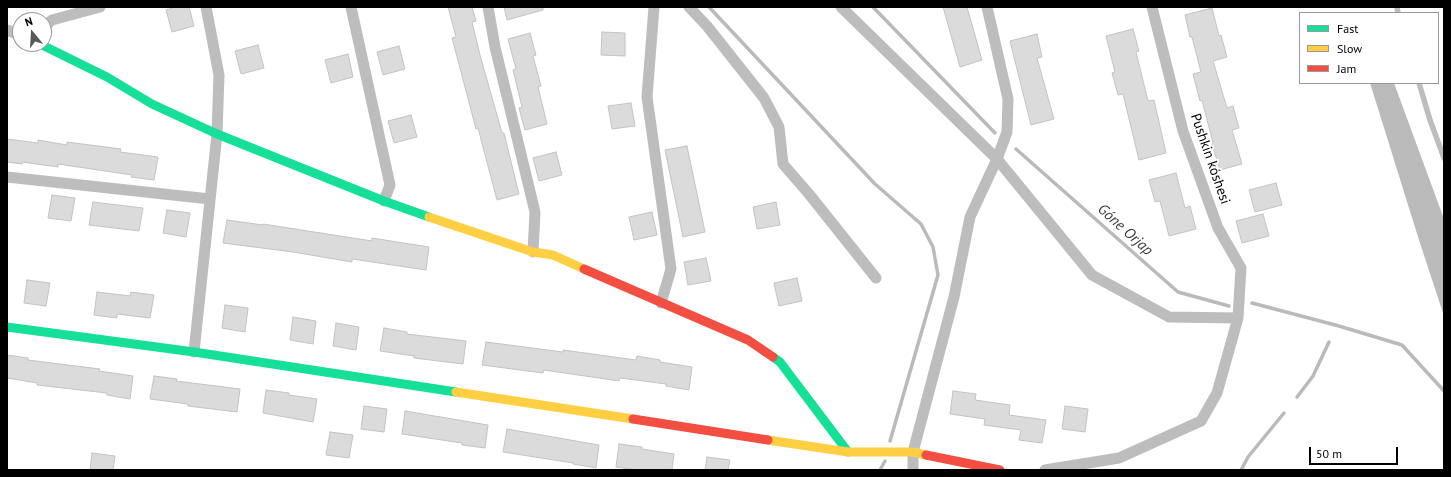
<!DOCTYPE html>
<meta charset="utf-8">
<style>
body{margin:0}
#map{position:relative;width:1451px;height:477px;overflow:hidden;background:#fff;font-family:"PT Sans",sans-serif}
canvas{display:block}
.frame{position:absolute;inset:0;border:8px solid #000;pointer-events:none}
.legend{position:absolute;left:1299px;top:12px;width:140px;height:72px;box-sizing:border-box;background:#fff;border:1px solid #999;margin:0;padding:5px 7px;list-style:none;font-size:12px;color:#000}
.legend li{display:flex;align-items:center;gap:8px;height:20px}
.legend b{width:20px;border:1px solid #999}
.north{position:absolute;left:12px;top:12px;width:40px;height:40px;box-sizing:border-box;background:#fff;border:1px solid #999;border-radius:50%;rotate:342deg;font-size:11px;font-weight:700;line-height:16px;text-align:center;color:#000}
.north::after{content:'';display:block;margin:auto;width:14px;height:18px;background:#595959;clip-path:polygon(50% 0,100% 100%,50% 72%,0 100%)}
.scale{position:absolute;left:1309px;top:447px;width:89px;height:18px;box-sizing:border-box;border:2px solid #000;border-top:0;padding-left:5px;font-size:12px;line-height:14px;white-space:nowrap;color:#000;-webkit-text-stroke:3px #fff;paint-order:stroke}
</style>
<div id="map">
<canvas width="1451" height="477"></canvas>
<div class="frame"></div>
<ul class="legend">
<li><b style="height:5px;background:#16e098"></b>Fast</li>
<li><b style="height:5px;background:#ffcf43"></b>Slow</li>
<li><b style="height:5px;background:#f24e42"></b>Jam</li>
</ul>
<div class="north">N</div>
<div class="scale">50 m</div>
</div>
<script>
const context = document.querySelector('canvas').getContext('2d');
context.lineJoin = 'round';
function fill(path, color) {
  context.fillStyle = color;
  context.fill(path, 'evenodd');
}
function shape(rows) {
  const path = new Path2D();
  for (const r of rows) {
    path.moveTo(r[0], r[1]);
    for (let i = 2; i < r.length; i += 2) path.lineTo(r[i], r[i + 1]);
  }
  return path;
}
function trace(path, color, width, dash) {
  context.strokeStyle = color;
  context.lineWidth = width;
  context.lineCap = dash ? 'butt' : 'round';
  context.setLineDash(dash || []);
  context.stroke(path);
}
function label(font, color, halo, rows, align = 'center') {
  context.font = font + ' "PT Sans",sans-serif';
  context.lineWidth = 4;
  context.setLineDash([]);
  context.textBaseline = 'middle';
  context.strokeStyle = halo;
  context.fillStyle = color;
  for (const [text, x, y, turn = 0] of rows) {
    context.save();
    context.translate(x, y);
    context.rotate((+turn || 0) * Math.PI / 180);
    context.textAlign = isNaN(turn) ? turn : align;
    if (halo) context.strokeText(text, 0, 0);
    context.fillText(text, 0, 0);
    context.restore();
  }
}
fill(shape([
 [1370,83,1394,83,1444,219,1444,316,1419,240]
]), '#bababa');
trace(shape([
 [709,7,875,184,921,224,933,247,938,275,890,441],
 [873,7,995,133],
 [1016,149,1178,292,1229,306],
 [1252,303,1339,326,1402,345,1444,391],
 [1297,397,1313,376,1329,342],
 [880,470,885,461],
 [1241,470,1248,457,1284,413]
]), '#bababa', 3.5);
const building = shape([
 [176,7,189,7,194,26,172,32,166,10,176,7],
 [448,7,472,7,476,21,472,22,480,55,502,133,504,133,519,194,497,200,478,128,476,129,460,68,452,38,456,37,448,7],
 [504,7,543,7,543,10,507,20,504,7],
 [943,7,967,7,982,60,960,67,943,7],
 [1212,8,1219,36,1221,35,1227,57,1213,61,1227,108,1233,106,1239,128,1232,130,1242,164,1220,170,1212,144,1213,143,1202,100,1200,101,1193,74,1201,72,1192,37,1190,37,1185,15,1212,8],
 [1133,29,1139,51,1136,52,1148,101,1154,100,1166,153,1139,160,1123,94,1118,95,1112,73,1115,72,1106,36,1133,29],
 [602,32,625,33,625,56,601,55,602,32],
 [530,33,536,55,533,56,541,86,538,87,547,124,525,130,519,108,522,107,513,70,516,69,508,39,530,33],
 [1037,34,1042,57,1037,58,1054,119,1031,125,1010,41,1037,34],
 [258,45,264,68,241,74,235,51,258,45],
 [399,46,405,69,383,75,377,52,399,46],
 [348,54,353,77,331,83,325,60,348,54],
 [631,103,635,126,612,129,608,106,631,103],
 [411,115,417,137,394,143,388,121,411,115],
 [7,139,38,143,38,140,67,145,67,142,121,149,120,152,158,157,154,180,131,177,132,175,58,164,58,167,22,162,22,164,7,162,7,139],
 [687,146,705,232,683,237,665,150,687,146],
 [556,152,562,175,539,181,533,158,556,152],
 [1176,173,1185,208,1190,206,1196,229,1169,236,1160,201,1155,202,1149,180,1176,173],
 [1276,183,1282,205,1255,212,1249,190,1276,183],
 [52,195,75,198,71,221,48,218,52,195],
 [93,202,143,208,139,231,89,225,93,202],
 [776,202,780,225,757,229,753,207,776,202],
 [167,210,190,213,186,237,163,233,167,210],
 [652,212,657,235,634,240,629,217,652,212],
 [1263,214,1269,236,1242,243,1236,221,1263,214],
 [227,220,263,225,263,224,372,241,372,238,429,247,426,270,352,259,352,262,293,252,223,243,227,220],
 [706,258,711,281,688,285,684,262,706,258],
 [797,278,802,301,779,306,774,283,797,278],
 [27,280,50,283,46,306,24,303,27,280],
 [97,292,130,296,131,292,154,295,150,318,117,314,117,318,94,315,97,292],
 [225,305,248,308,245,332,222,328,225,305],
 [293,317,316,321,313,344,290,340,293,317],
 [336,323,359,327,356,350,333,346,336,323],
 [384,328,407,332,407,334,466,341,463,364,414,358,414,356,380,351,384,328],
 [486,342,563,352,563,350,636,360,637,356,660,360,660,362,692,367,689,390,666,386,666,384,620,378,619,381,544,370,543,373,482,365,486,342],
 [7,355,28,358,28,360,100,369,99,371,133,376,130,399,107,395,107,393,37,385,37,383,7,378,7,355],
 [154,376,177,379,176,381,240,389,237,412,188,406,188,404,150,399,154,376],
 [266,390,289,393,289,395,317,399,313,422,263,413,266,390],
 [953,391,976,394,975,400,1010,405,1009,415,1046,420,1042,443,1019,440,1021,430,984,425,985,419,950,414,953,391],
 [364,406,387,409,384,432,361,429,364,406],
 [1065,406,1088,409,1085,432,1062,429,1065,406],
 [405,411,488,425,485,448,462,445,462,443,402,434,405,411],
 [507,429,599,445,596,468,573,464,573,463,503,452,507,429],
 [330,432,353,435,349,458,326,455,330,432],
 [619,444,642,447,642,449,674,454,672,470,636,470,616,467,619,444],
 [92,453,115,456,113,470,90,470,92,453],
 [707,457,730,460,728,470,705,470,707,457]
]);
fill(building, '#dbdbdb');
trace(building, '#c3c3c3', 1);
trace(shape([
 [1397,7,1398,13],
 [1419,83,1430,120,1444,158]
]), '#bdbdbd', 5.5);
trace(shape([
 [351,7,390,185,384,201],
 [488,7,495,47,535,212,533,252],
 [654,7,647,97,671,269,661,303],
 [689,7,707,26,764,98,779,127,783,164,809,194,876,278],
 [841,7,997,159,1092,275,1169,317,1238,318],
 [44,27,52,20,100,7],
 [7,30,20,35],
 [7,177,210,199],
 [194,352,217,134,219,75,206,7],
 [913,470,913,452,954,297,970,217,997,159,1007,132,1008,99,987,7],
 [1045,470,1119,458,1201,421,1217,393,1238,318,1241,268,1218,228,1183,131,1152,7]
]), '#bdbdbd', 11);
trace(shape([
 [40,44,107,77,152,104,217,134,384,201,429,217],
 [7,327,194,352,456,392],
 [773,357,780,362,848,452]
]), '#16e098', 9);
trace(shape([
 [429,217,533,252,553,255,584,269],
 [456,392,633,419],
 [768,440,848,452,913,452,926,455]
]), '#ffcf43', 9);
trace(shape([
 [584,269,748,340,773,357],
 [633,419,768,440],
 [926,455,1000,470]
]), '#f24e42', 9);
label('14px', '#000', '#fff', [
 ["Pushkin kóshesi",1210,159,71]
]);
label('italic 15px', '#3d3d3d', '#fff', [
 ["Góne Orjap",1125,230,42]
]);
</script>
